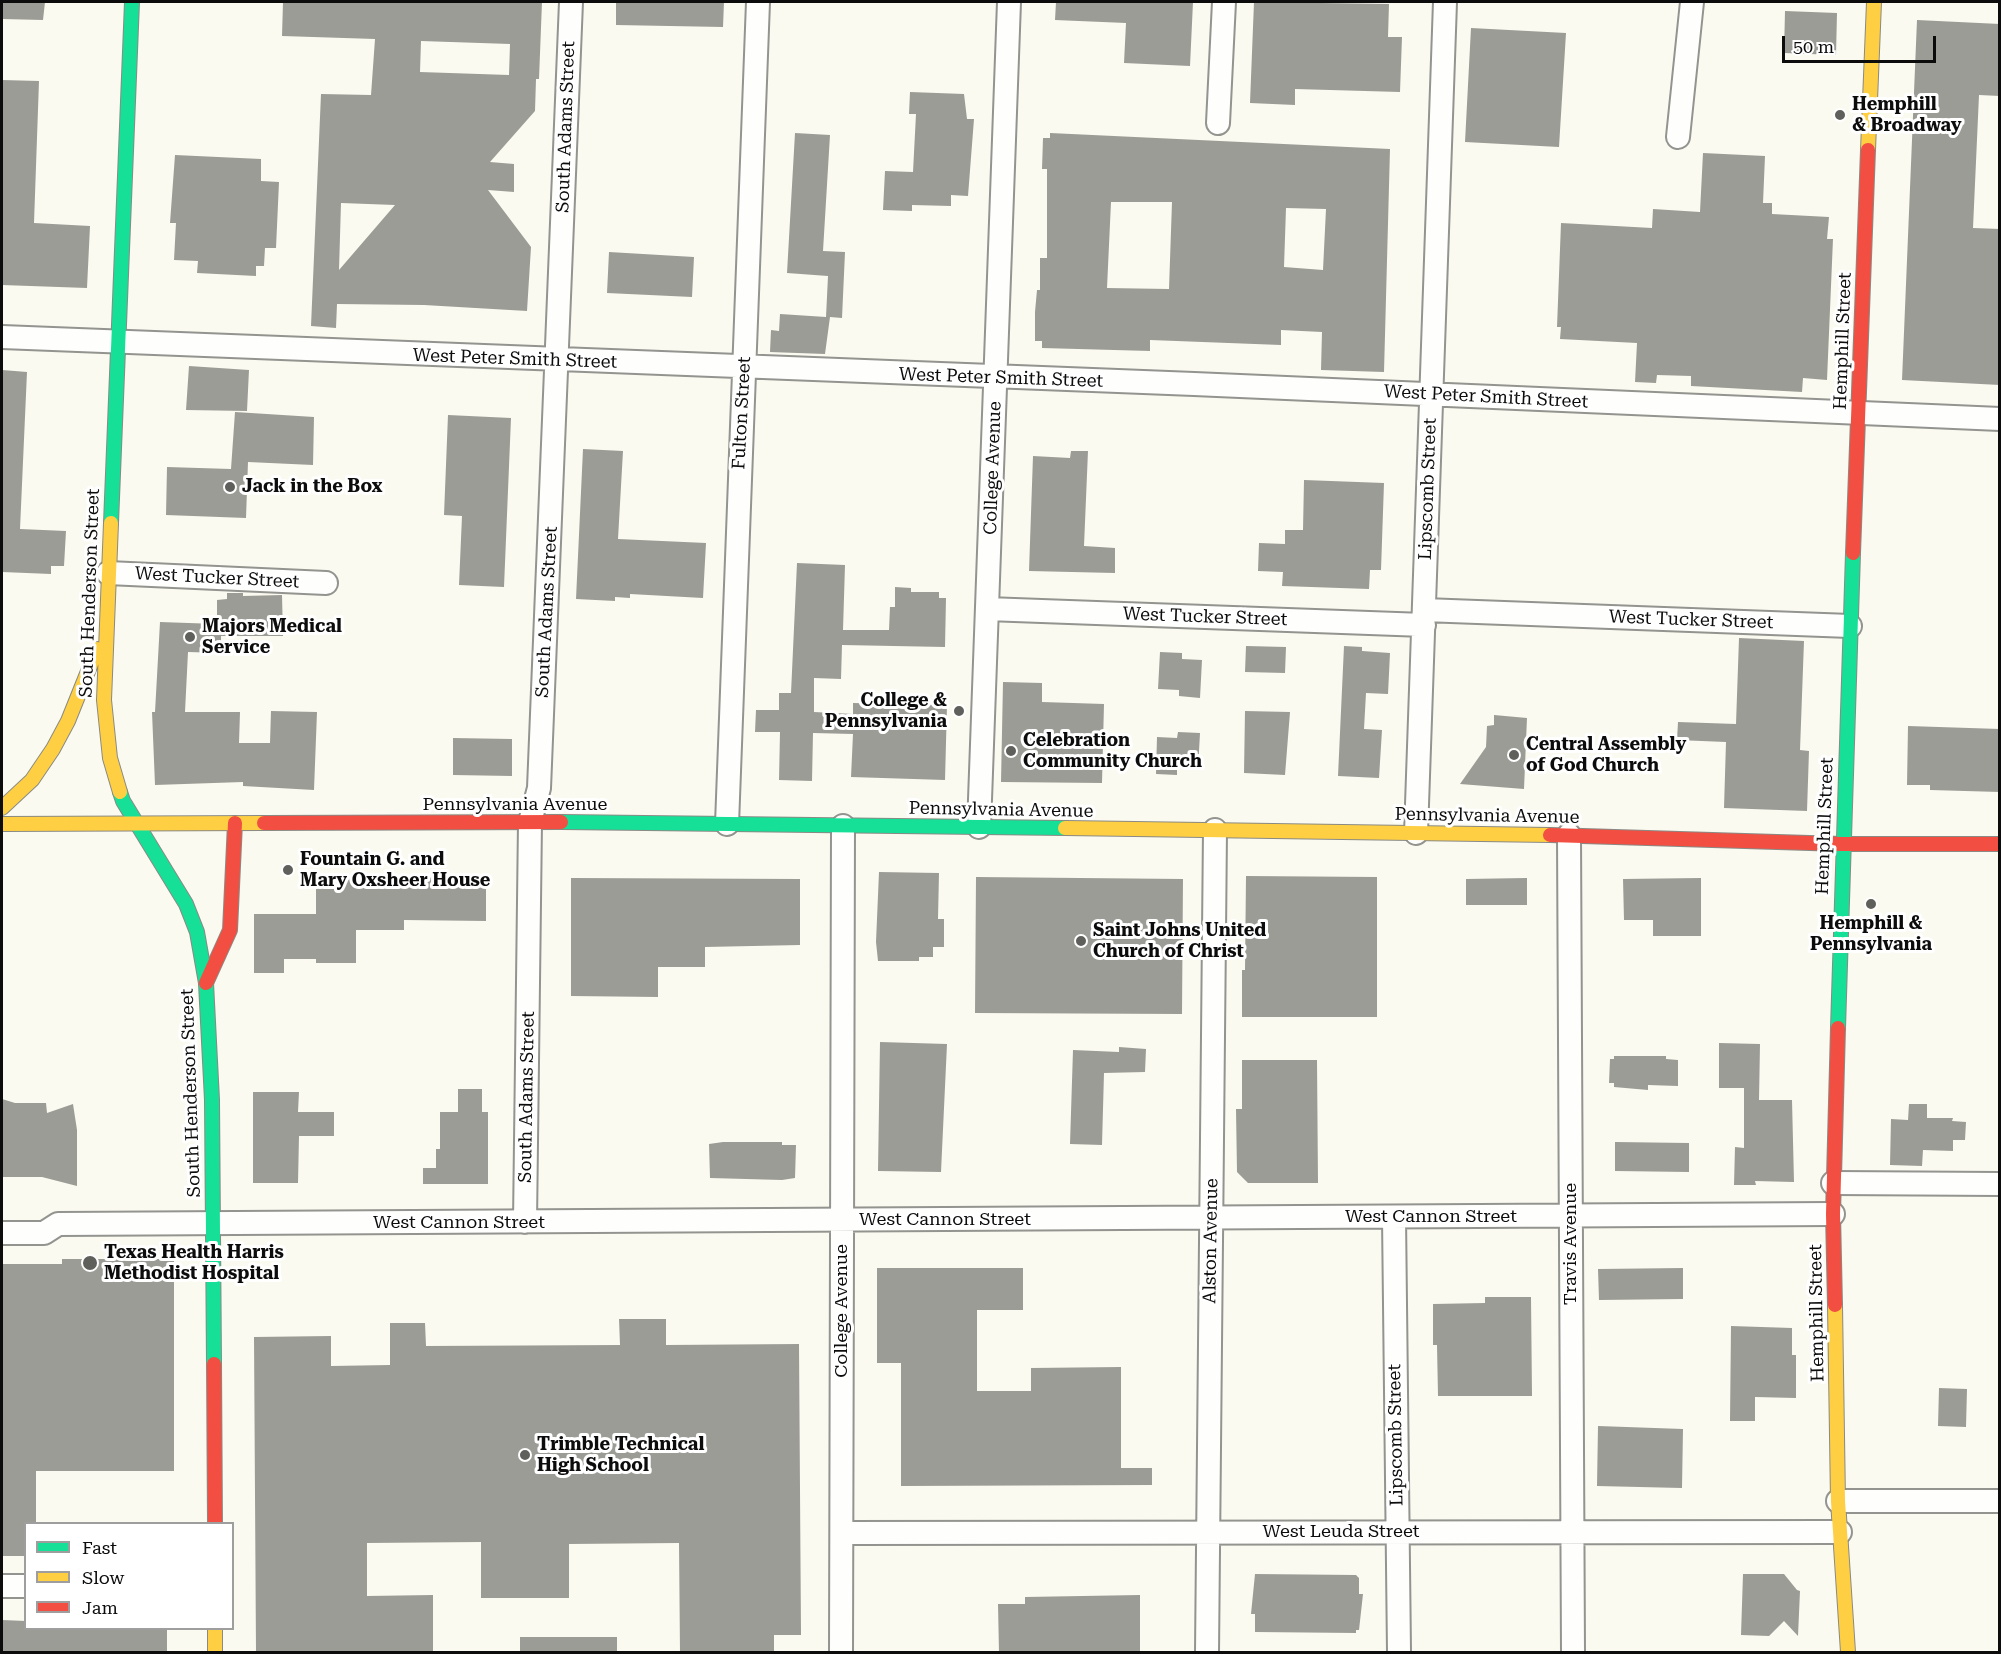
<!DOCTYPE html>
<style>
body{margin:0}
#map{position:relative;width:2001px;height:1654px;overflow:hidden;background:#fafaf0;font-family:"Roboto Serif",serif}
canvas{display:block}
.frame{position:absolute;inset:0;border:3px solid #0c0c0c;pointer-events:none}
.legend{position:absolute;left:24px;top:1522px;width:210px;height:108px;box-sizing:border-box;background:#fff;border:2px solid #9e9e9e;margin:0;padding:8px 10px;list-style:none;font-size:18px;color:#0c0c0c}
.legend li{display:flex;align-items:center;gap:12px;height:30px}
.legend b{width:30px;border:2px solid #9e9e9e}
.scale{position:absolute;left:1782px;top:36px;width:154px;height:27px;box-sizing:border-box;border:3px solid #0c0c0c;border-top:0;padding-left:8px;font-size:18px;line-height:21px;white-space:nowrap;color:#0c0c0c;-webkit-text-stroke:4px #fff;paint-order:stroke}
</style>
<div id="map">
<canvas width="2001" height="1654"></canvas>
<div class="frame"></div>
<ul class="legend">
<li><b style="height:8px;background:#16e098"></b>Fast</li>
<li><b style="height:8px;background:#ffcf43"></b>Slow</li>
<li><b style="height:8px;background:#f24e42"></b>Jam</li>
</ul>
<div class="scale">50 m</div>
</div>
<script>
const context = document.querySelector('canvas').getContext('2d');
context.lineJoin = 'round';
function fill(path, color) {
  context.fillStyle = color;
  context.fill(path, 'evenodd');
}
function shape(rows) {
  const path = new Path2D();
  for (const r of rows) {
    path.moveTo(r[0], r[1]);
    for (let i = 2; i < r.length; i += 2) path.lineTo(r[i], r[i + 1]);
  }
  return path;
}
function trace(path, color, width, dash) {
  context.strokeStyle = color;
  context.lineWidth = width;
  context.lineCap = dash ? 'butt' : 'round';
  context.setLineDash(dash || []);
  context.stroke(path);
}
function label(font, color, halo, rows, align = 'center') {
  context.font = font + ' "Roboto Serif",serif';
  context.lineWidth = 6;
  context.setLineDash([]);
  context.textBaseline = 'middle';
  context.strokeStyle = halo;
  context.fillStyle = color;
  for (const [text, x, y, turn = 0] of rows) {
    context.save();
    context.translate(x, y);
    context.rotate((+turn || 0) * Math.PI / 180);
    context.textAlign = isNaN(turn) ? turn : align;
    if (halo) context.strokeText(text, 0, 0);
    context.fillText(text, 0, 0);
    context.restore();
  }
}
fill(shape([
 [2,2,45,2,43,20,2,19],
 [283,2,542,2,539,79,536,79,535,111,490,162,514,164,514,192,488,190,531,247,527,311,424,305,337,304,336,328,311,326,321,94,371,95,375,39,282,36],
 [421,41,510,44,509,75,420,72],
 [341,203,395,205,339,270],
 [616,2,724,2,723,27,616,25],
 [1056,2,1193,2,1190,66,1124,63,1126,23,1055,20],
 [1254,2,1389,4,1388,37,1402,37,1400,92,1295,89,1295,105,1250,103],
 [1785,11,1837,13,1836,55,1784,53],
 [1917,20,2000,24,2000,96,1979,95,1973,228,2000,229,2000,385,1902,380],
 [1471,28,1566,33,1559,147,1465,142],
 [2,80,39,81,34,223,90,226,87,288,2,285],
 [910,92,964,94,967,119,974,119,968,196,951,195,951,206,912,205,912,211,883,210,885,171,913,172,916,114,909,114],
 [795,133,830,135,823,251,845,252,842,318,830,317,825,354,770,352,771,330,779,331,780,314,826,317,828,276,787,273],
 [1050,133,1390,149,1384,372,1321,370,1322,332,1281,330,1281,345,1150,340,1150,351,1042,348,1042,341,1035,341,1035,312,1037,290,1040,290,1040,258,1047,258,1047,169,1042,169,1043,138,1050,138],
 [1111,202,1172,202,1169,289,1107,288],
 [1286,208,1326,209,1323,270,1284,267],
 [1703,153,1765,156,1763,203,1772,203,1772,214,1829,217,1827,239,1833,239,1827,380,1803,378,1802,392,1691,386,1691,376,1657,375,1656,383,1635,382,1637,343,1560,339,1561,327,1557,327,1561,223,1652,228,1653,209,1700,212],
 [175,155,261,159,261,181,279,182,276,248,265,248,264,266,256,266,256,276,197,273,198,261,174,260,176,223,170,223],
 [609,252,694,257,692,297,607,293],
 [189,366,249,370,247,411,186,410],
 [2,370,27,372,20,529,66,531,64,566,51,566,51,574,2,572],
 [235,412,314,417,313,465,248,462,246,518,166,515,167,467,231,469],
 [448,415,511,418,504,587,459,585,462,516,444,515],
 [583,449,623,451,618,539,706,543,703,598,630,594,630,598,615,597,615,601,576,599],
 [1071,451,1088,451,1084,546,1115,548,1115,573,1029,571,1033,456,1070,458],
 [1304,480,1384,483,1381,570,1370,570,1369,589,1282,586,1283,572,1258,571,1259,543,1285,544,1285,530,1303,530],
 [797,563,845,565,843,630,889,630,890,607,895,607,895,587,911,588,911,592,939,592,939,598,946,598,945,647,842,645,841,679,814,678,814,712,853,714,853,703,947,705,945,780,851,777,853,734,813,733,812,781,779,780,780,732,755,732,756,710,779,710,779,693,791,693],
 [227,593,243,593,243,596,282,595,283,636,221,636,221,653,188,652,185,712,240,712,239,743,270,743,271,711,317,712,314,790,243,786,243,782,155,785,152,712,155,712,160,622,217,624,217,600,227,599],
 [1739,638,1804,641,1800,750,1809,751,1807,811,1724,808,1726,742,1677,740,1678,722,1736,724],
 [1246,646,1286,647,1285,673,1245,672],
 [1344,646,1362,647,1362,651,1390,653,1388,694,1366,693,1364,729,1382,730,1379,778,1338,776],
 [1160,652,1182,653,1182,659,1202,660,1200,698,1179,696,1179,690,1158,689],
 [1003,682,1042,683,1042,702,1104,704,1102,783,1001,782],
 [1245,711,1290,712,1285,775,1244,773],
 [1494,715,1527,718,1524,789,1460,784,1486,747,1487,726,1494,725],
 [1908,726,2000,729,2000,792,1930,790,1930,785,1907,785],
 [1178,732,1200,733,1198,769,1177,768,1177,775,1156,774,1157,737,1177,738],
 [453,738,512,739,512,776,453,775],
 [879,872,939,873,938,919,944,919,944,947,933,947,933,957,919,957,919,961,878,961,876,942],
 [1246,876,1377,877,1377,1017,1242,1017,1242,970,1245,970],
 [316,877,486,878,486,921,404,920,404,930,356,930,356,963,316,963,316,959,284,959,284,973,254,973,254,914,316,914],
 [976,877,1183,879,1182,1014,975,1013],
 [571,878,800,879,800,945,705,947,705,967,658,967,658,997,571,996],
 [1527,878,1527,905,1466,905,1466,879],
 [1701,878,1701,936,1653,936,1653,920,1624,920,1623,879],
 [880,1042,947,1044,941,1172,878,1171],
 [1719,1043,1760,1044,1759,1100,1792,1100,1794,1182,1755,1181,1756,1185,1734,1185,1735,1147,1744,1148,1744,1088,1719,1088],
 [1119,1047,1146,1049,1145,1072,1104,1073,1102,1145,1070,1144,1073,1050,1119,1052],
 [1614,1056,1666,1056,1666,1059,1678,1060,1678,1086,1648,1085,1648,1090,1614,1087,1614,1083,1609,1083,1610,1059,1614,1059],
 [1242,1060,1317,1060,1318,1183,1248,1183,1237,1172,1236,1109,1242,1109],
 [458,1089,482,1089,482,1112,488,1112,488,1184,423,1184,423,1168,436,1168,436,1149,440,1149,440,1112,458,1112],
 [253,1092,299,1092,298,1112,334,1112,334,1136,299,1136,298,1183,253,1183],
 [2,1099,15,1103,46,1103,47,1113,73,1104,77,1130,77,1186,42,1177,2,1177],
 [1909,1104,1927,1104,1927,1118,1953,1118,1952,1121,1966,1122,1965,1140,1953,1140,1953,1151,1923,1150,1922,1166,1890,1165,1891,1119,1908,1120],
 [723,1142,782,1142,782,1145,796,1145,795,1178,782,1180,710,1178,709,1144],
 [1615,1142,1689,1143,1689,1172,1615,1171],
 [62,1259,174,1259,174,1471,36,1471,36,1524,26,1524,26,1556,2,1556,2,1264,62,1264],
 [877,1268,1023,1268,1023,1310,977,1310,977,1391,1031,1391,1031,1368,1121,1367,1121,1468,1152,1468,1152,1485,901,1486,901,1363,877,1363],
 [1683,1268,1683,1299,1599,1300,1598,1269],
 [1485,1297,1531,1297,1532,1396,1438,1396,1437,1345,1433,1345,1433,1304,1485,1303],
 [619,1319,666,1319,666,1345,799,1344,801,1635,774,1635,774,1653,680,1653,679,1543,569,1544,569,1598,481,1598,481,1542,367,1543,367,1596,433,1595,433,1653,256,1653,254,1337,331,1336,331,1366,390,1365,390,1323,425,1323,426,1346,620,1345],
 [1731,1326,1792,1328,1792,1355,1796,1355,1796,1398,1755,1397,1755,1421,1730,1421],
 [1939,1388,1967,1389,1966,1427,1938,1426],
 [1598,1426,1683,1429,1682,1488,1597,1486],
 [1255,1574,1356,1575,1359,1578,1359,1594,1363,1594,1359,1630,1356,1630,1356,1633,1255,1632,1255,1614,1251,1614],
 [1743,1574,1784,1574,1797,1590,1800,1591,1798,1636,1784,1621,1769,1636,1741,1635],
 [1140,1595,1140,1653,999,1653,998,1604,1025,1604,1025,1597],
 [2,1620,26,1621,26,1629,167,1629,167,1653,2,1653],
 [520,1637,617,1637,617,1653,520,1653]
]), '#9c9c96');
const street = shape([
 [1218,123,1224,2],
 [1678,137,1692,2],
 [2,337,1194,384,2000,419],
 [108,573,326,583],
 [987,609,1424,625],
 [1424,610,1850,626],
 [727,824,758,2],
 [979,827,1009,2],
 [1416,833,1445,2],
 [1569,835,1573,1652],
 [1833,1183,2000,1184],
 [1394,1217,1399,1652],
 [525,1222,530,822,539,788,571,2],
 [2,1233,44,1233,58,1224,1833,1214],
 [1838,1501,2000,1501],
 [842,1533,1840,1532],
 [2,1586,26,1586],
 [841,1652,843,826],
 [1207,1652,1215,830]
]);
const fast = shape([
 [111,523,132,2],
 [120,792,123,801,186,904,197,932,206,983,212,1100,214,1364],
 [561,822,1065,828],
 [1838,1028,1853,553]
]);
const slow = shape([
 [1868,150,1874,2],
 [111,523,104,700,110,758,120,792],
 [2,808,32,780,53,749,68,721,97,649],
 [2,824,264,823],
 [1065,828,1550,835],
 [1835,1305,1838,1501,1848,1652],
 [215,1628,215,1652]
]);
const jam = shape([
 [1853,553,1868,150],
 [264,823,561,822],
 [1550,835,1842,844,2000,844],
 [206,983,230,930,235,823],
 [1835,1305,1833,1214,1838,1028],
 [214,1364,215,1524]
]);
trace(street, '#93938f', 26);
trace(fast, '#8a8a85', 16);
trace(slow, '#8a8a85', 16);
trace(jam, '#8a8a85', 16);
trace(street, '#fefefd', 22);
trace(fast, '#16e098', 14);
trace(slow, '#ffcf43', 14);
trace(jam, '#f24e42', 14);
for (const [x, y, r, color] of [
 [1840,115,6,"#5f5f5c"],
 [230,487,6,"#5f5f5c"],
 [190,637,6,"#5f5f5c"],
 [959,711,6,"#5f5f5c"],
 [1011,751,6,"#5f5f5c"],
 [1514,755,6,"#5f5f5c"],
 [288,870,6,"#5f5f5c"],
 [1871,904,6,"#5f5f5c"],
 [1081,941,6,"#5f5f5c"],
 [90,1263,8,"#5f5f5c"],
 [525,1455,6,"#5f5f5c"]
]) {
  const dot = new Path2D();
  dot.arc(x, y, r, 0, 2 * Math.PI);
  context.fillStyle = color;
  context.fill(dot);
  trace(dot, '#fff', 2);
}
label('bold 18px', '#0c0c0c', '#fff', [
 ["Hemphill",1852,105],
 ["& Broadway",1852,126],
 ["Jack in the Box",242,487],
 ["Majors Medical",202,627],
 ["Service",202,648],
 ["College &",947,701,"right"],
 ["Pennsylvania",947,722,"right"],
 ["Celebration",1023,741],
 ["Community Church",1023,762],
 ["Central Assembly",1526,745],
 ["of God Church",1526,766],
 ["Fountain G. and",300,860],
 ["Mary Oxsheer House",300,881],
 ["Hemphill &",1871,924,"center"],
 ["Pennsylvania",1871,945,"center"],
 ["Saint Johns United",1093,931],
 ["Church of Christ",1093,952],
 ["Texas Health Harris",104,1253],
 ["Methodist Hospital",104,1274],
 ["Trimble Technical",537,1445],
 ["High School",537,1466]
], 'left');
label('18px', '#0c0c0c', '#fff', [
 ["South Adams Street",566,127,-88],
 ["Hemphill Street",1843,341,-88],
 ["West Peter Smith Street",515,359,2],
 ["West Peter Smith Street",1001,378,2],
 ["West Peter Smith Street",1486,397,3],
 ["Fulton Street",742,413,-87],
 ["College Avenue",993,468,-88],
 ["Lipscomb Street",1428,489,-88],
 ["West Tucker Street",217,578,3],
 ["South Henderson Street",90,593,-88],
 ["South Adams Street",547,612,-87],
 ["West Tucker Street",1205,617,2],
 ["West Tucker Street",1691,620,2],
 ["Pennsylvania Avenue",515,805],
 ["Pennsylvania Avenue",1001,810,1],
 ["Pennsylvania Avenue",1487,816,1],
 ["Hemphill Street",1825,826,-88],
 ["South Henderson Street",191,1093,-92],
 ["South Adams Street",527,1097,-89],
 ["West Cannon Street",1431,1217],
 ["West Cannon Street",945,1220],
 ["West Cannon Street",459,1223],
 ["Alston Avenue",1211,1241,-89],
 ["Travis Avenue",1571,1244,-90],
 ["College Avenue",842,1311,-90],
 ["Hemphill Street",1817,1313,-91],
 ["Lipscomb Street",1396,1435,-91],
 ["West Leuda Street",1341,1532]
]);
</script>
